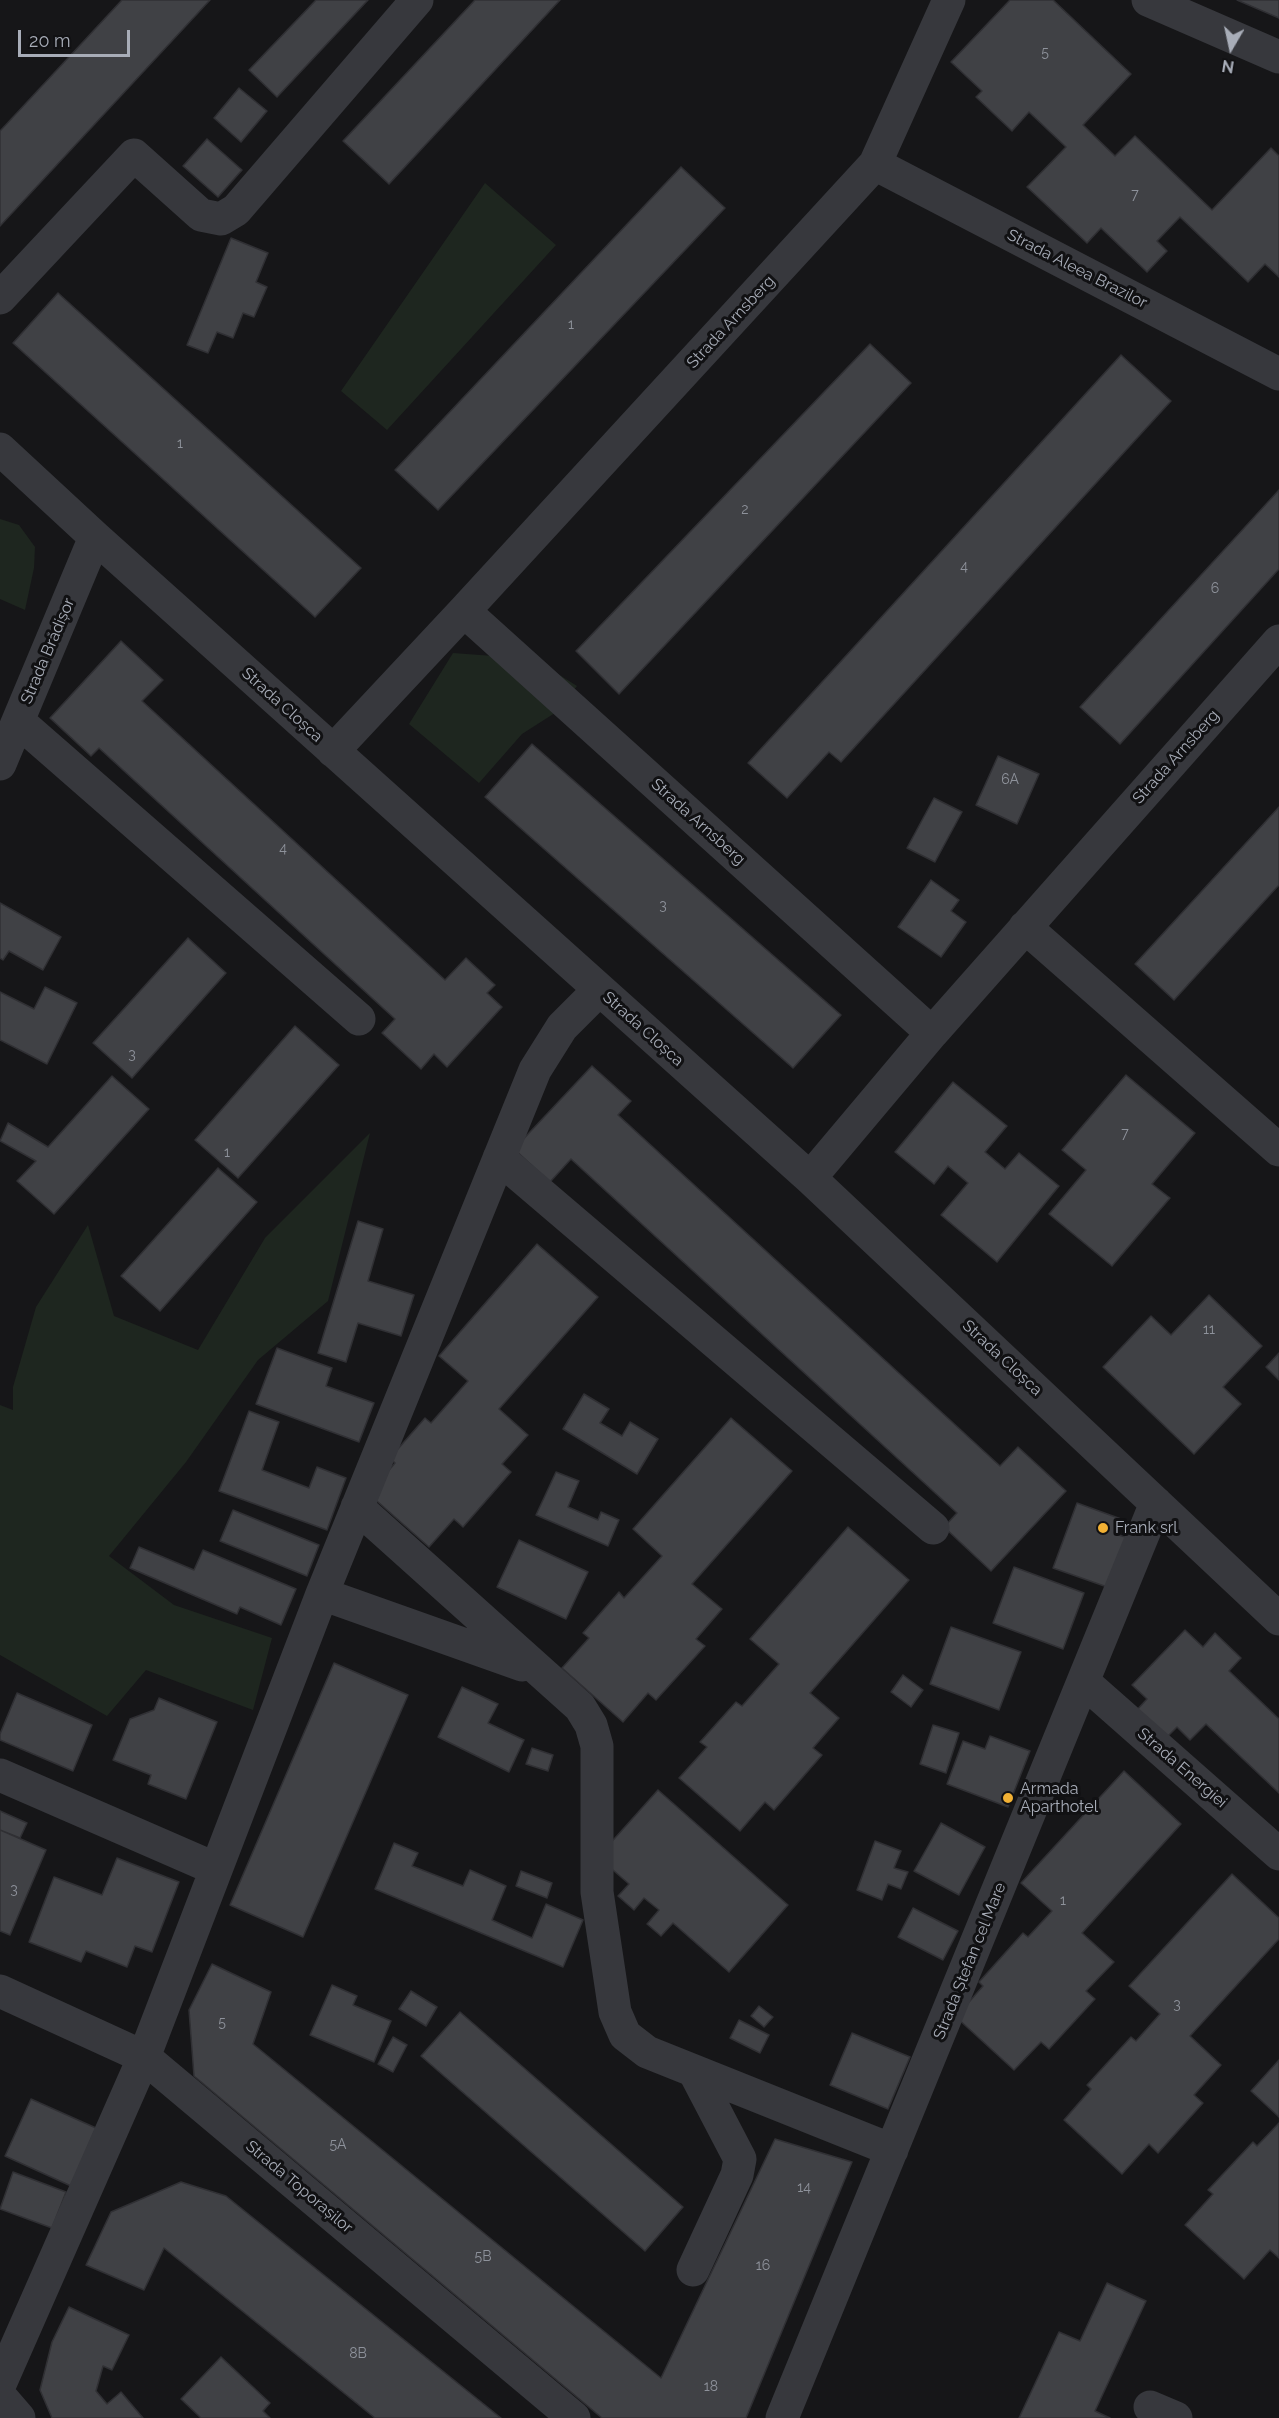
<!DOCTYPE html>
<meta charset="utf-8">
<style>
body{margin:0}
#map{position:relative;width:1279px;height:2418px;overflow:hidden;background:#161618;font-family:Raleway,sans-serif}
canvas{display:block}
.north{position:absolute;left:1201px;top:18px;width:60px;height:60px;-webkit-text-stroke:4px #111113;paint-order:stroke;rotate:189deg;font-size:16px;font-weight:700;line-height:24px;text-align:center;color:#a8adb8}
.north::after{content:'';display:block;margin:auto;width:21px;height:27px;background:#a8adb8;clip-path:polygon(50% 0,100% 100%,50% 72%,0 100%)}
.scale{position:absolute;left:18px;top:30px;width:112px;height:27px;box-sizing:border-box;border:3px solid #a8adb8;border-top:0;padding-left:8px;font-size:18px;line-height:21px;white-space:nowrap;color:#a8adb8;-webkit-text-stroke:4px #111113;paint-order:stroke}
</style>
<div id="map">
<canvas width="1279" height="2418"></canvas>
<div class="north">N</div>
<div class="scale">20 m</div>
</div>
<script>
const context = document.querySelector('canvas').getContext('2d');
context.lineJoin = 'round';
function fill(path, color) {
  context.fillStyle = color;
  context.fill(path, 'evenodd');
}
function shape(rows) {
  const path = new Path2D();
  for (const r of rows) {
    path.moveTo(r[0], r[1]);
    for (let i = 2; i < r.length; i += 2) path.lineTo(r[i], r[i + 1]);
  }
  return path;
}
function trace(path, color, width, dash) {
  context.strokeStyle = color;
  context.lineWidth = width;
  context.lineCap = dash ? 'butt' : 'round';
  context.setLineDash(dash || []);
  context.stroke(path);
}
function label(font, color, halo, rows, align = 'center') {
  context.font = font + ' Raleway,sans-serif';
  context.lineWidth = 6;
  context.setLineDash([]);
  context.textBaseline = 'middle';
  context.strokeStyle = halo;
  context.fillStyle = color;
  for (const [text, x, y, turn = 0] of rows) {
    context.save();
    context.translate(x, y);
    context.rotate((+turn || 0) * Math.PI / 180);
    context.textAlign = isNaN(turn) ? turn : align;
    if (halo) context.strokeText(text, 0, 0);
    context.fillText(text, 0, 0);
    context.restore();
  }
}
fill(shape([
 [485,183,556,245,387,430,341,391],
 [0,519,19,525,35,547,34,568,25,610,0,599],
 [453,653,534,659,577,686,558,711,522,734,479,783,409,724],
 [370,1133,328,1301,258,1360,186,1462,109,1556,174,1605,272,1638,253,1710,146,1670,107,1716,0,1655,0,1405,13,1410,13,1387,36,1307,88,1225,114,1316,198,1350,265,1238]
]), '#1e261f');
const building = shape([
 [122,0,210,0,0,226,0,131,122,0],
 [316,0,368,0,277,97,249,70,316,0],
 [475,0,560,0,389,184,343,141,475,0],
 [1010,0,1053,0,1131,74,1083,125,1115,156,1135,136,1212,210,1271,148,1279,156,1279,277,1265,264,1248,282,1180,217,1157,241,1167,251,1147,272,1101,228,1087,243,1027,187,1066,147,1029,112,1012,131,976,97,982,91,951,62,1010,0],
 [1237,0,1279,0,1279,18,1237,0],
 [239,88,267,111,241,142,214,118,239,88],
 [207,139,242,170,218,197,183,166,207,139],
 [681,167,725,208,438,510,395,470,681,167],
 [231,238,268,253,256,282,267,287,254,317,243,313,233,338,217,332,208,353,187,345,231,238],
 [58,293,361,568,315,617,13,343,58,293],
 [870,344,911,383,619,694,576,651,870,344],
 [1121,355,1171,401,841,762,829,752,787,798,748,763,1121,355],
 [1279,490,1279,569,1120,744,1080,707,1279,490],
 [121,641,163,680,142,701,445,980,466,958,495,985,487,993,502,1007,447,1067,434,1054,421,1069,382,1033,395,1019,99,748,91,756,50,718,121,641],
 [532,744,841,1015,793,1068,485,797,532,744],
 [998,756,1039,774,1017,824,976,805,998,756],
 [934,798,962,812,935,862,907,848,934,798],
 [1279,807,1279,885,1174,1000,1135,964,1279,807],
 [931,880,959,900,951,911,966,922,941,957,898,927,931,880],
 [0,903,61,937,43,970,9,951,3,960,0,958,0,903],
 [188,938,226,973,132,1078,93,1043,188,938],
 [45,987,77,1003,47,1064,0,1040,0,992,34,1009,45,987],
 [295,1026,339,1065,238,1178,195,1140,295,1026],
 [592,1066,631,1101,618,1115,1000,1466,1018,1447,1066,1491,991,1571,944,1527,957,1513,571,1159,550,1182,514,1149,592,1066],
 [1126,1075,1195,1133,1152,1184,1170,1198,1112,1266,1049,1214,1086,1170,1062,1150,1126,1075],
 [112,1076,149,1109,54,1214,17,1181,36,1161,0,1141,8,1123,48,1147,112,1076],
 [953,1082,1007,1126,985,1152,1005,1169,1019,1153,1059,1186,997,1262,941,1215,968,1183,948,1166,934,1184,895,1152,953,1082],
 [218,1168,257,1202,160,1311,121,1276,218,1168],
 [358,1221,383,1229,368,1281,414,1295,401,1336,358,1323,346,1362,318,1353,358,1221],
 [537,1244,598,1297,499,1409,528,1435,502,1464,511,1472,463,1527,454,1519,429,1547,369,1494,395,1463,390,1458,425,1418,431,1423,468,1381,439,1356,537,1244],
 [1209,1295,1262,1346,1223,1387,1241,1404,1194,1454,1103,1367,1151,1316,1171,1335,1209,1295],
 [277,1348,332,1368,326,1386,374,1403,359,1442,256,1404,277,1348],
 [1279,1353,1279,1380,1266,1367,1279,1353],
 [584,1394,609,1409,600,1423,622,1436,630,1422,658,1439,637,1474,563,1429,584,1394],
 [249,1411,279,1422,262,1470,309,1488,317,1467,346,1478,327,1530,219,1491,249,1411],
 [731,1418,792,1471,692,1584,722,1609,696,1639,705,1646,656,1700,648,1693,623,1722,562,1668,589,1638,583,1633,619,1592,624,1598,662,1556,633,1529,731,1418],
 [556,1472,579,1481,568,1507,598,1520,601,1512,619,1520,608,1546,536,1515,556,1472],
 [1077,1503,1121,1519,1116,1534,1128,1538,1110,1588,1053,1568,1077,1503],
 [233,1510,319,1545,307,1576,220,1541,233,1510],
 [848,1527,909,1580,810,1693,839,1718,813,1748,822,1755,774,1810,765,1802,740,1831,679,1778,707,1747,700,1742,736,1702,742,1706,779,1664,750,1639,848,1527],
 [519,1540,588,1572,566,1619,497,1587,519,1540],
 [139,1547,194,1570,203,1550,296,1589,281,1625,240,1607,237,1614,130,1568,139,1547],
 [1014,1567,1084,1593,1063,1649,993,1623,1014,1567],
 [951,1627,1021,1652,999,1710,930,1684,951,1627],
 [1185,1630,1203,1647,1215,1633,1241,1658,1229,1671,1279,1719,1279,1793,1206,1724,1190,1740,1177,1727,1164,1740,1135,1712,1147,1699,1132,1685,1185,1630],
 [334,1663,408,1695,303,1937,230,1905,334,1663],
 [903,1675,923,1690,911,1707,891,1692,903,1675],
 [462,1687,498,1704,488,1723,524,1740,509,1772,438,1737,462,1687],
 [17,1693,92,1725,73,1771,0,1740,0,1734,17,1693],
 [159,1698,217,1722,186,1799,148,1784,151,1775,113,1760,130,1719,154,1710,159,1698],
 [933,1725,959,1733,946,1773,920,1764,933,1725],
 [990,1736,1030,1751,1008,1807,947,1784,963,1741,985,1749,990,1736],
 [532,1748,553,1755,548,1771,526,1764,532,1748],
 [1124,1771,1181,1824,1082,1933,1114,1962,1086,1991,1095,1999,1049,2049,1041,2042,1014,2070,956,2017,983,1986,979,1982,1023,1933,1028,1937,1052,1911,1021,1883,1124,1771],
 [658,1790,788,1905,729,1972,673,1923,661,1936,647,1924,659,1910,644,1898,634,1910,618,1896,629,1884,598,1857,658,1790],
 [0,1811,27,1823,20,1838,0,1830,0,1811],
 [941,1823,985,1847,959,1895,914,1871,941,1823],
 [0,1830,46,1850,10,1935,0,1931,0,1830],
 [875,1841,901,1851,894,1868,908,1872,901,1889,888,1884,882,1900,857,1890,875,1841],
 [394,1843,418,1853,412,1866,463,1886,470,1870,506,1886,492,1920,532,1938,546,1904,583,1920,563,1967,375,1889,394,1843],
 [117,1858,179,1882,152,1952,135,1946,127,1967,86,1951,81,1962,29,1942,54,1877,102,1895,117,1858],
 [521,1871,552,1883,547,1898,516,1886,521,1871],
 [1232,1874,1279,1918,1279,1939,1190,2036,1221,2065,1194,2095,1203,2103,1158,2153,1149,2144,1122,2174,1064,2120,1091,2089,1087,2085,1131,2037,1136,2041,1160,2014,1129,1986,1232,1874],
 [913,1908,958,1931,943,1960,898,1937,913,1908],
 [212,1964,271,1992,253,2044,661,2378,775,2139,852,2162,746,2418,602,2418,194,2076,189,2010,212,1964],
 [332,1985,357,1996,353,2005,391,2021,374,2062,310,2035,332,1985],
 [411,1991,437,2007,426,2026,399,2009,411,1991],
 [759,2006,773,2017,764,2027,751,2016,759,2006],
 [460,2012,683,2207,645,2251,421,2056,460,2012],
 [739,2020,769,2035,760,2053,730,2038,739,2020],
 [852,2033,910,2057,888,2109,830,2085,852,2033],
 [393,2037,407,2045,393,2072,378,2064,393,2037],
 [1279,2060,1279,2117,1251,2091,1279,2060],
 [31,2099,96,2128,71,2186,5,2156,31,2099],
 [1279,2123,1279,2258,1270,2250,1244,2279,1185,2225,1213,2194,1208,2190,1253,2142,1257,2146,1279,2123],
 [13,2172,66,2192,52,2228,0,2209,13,2172],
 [181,2182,226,2196,501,2418,375,2418,164,2248,144,2290,86,2265,111,2212,181,2182],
 [1107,2283,1146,2301,1095,2411,1110,2418,1019,2418,1059,2332,1080,2341,1107,2283],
 [69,2307,129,2335,112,2370,103,2366,96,2391,107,2404,121,2392,143,2418,52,2418,40,2390,52,2342,69,2307],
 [221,2357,270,2403,263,2411,270,2418,201,2418,181,2399,221,2357]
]);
fill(building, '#404145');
trace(building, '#303034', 1.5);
trace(shape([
 [1148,0,1279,57],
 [875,164,1279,374],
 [0,298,134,155,201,215,221,219,236,210,417,0],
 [0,449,95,537,810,1178,1279,1619],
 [464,611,932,1033],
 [18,721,359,1019],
 [333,751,464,611,875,164,949,0],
 [0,764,95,537],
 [1025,927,1279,1150],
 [499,1158,933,1528],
 [810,1178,932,1033,1279,641],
 [357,1507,580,1707,591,1725,597,1746,597,1892,615,2012,625,2035,647,2052,892,2150],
 [322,1594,522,1665],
 [1084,1682,1279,1854],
 [0,1775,216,1869],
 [0,1991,144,2057,574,2418],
 [693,2270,737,2175,740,2159,694,2071],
 [0,2384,144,2057,322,1594,535,1070,562,1027,599,990],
 [0,2396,19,2418],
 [1150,2407,1176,2418],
 [782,2418,1156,1503]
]), '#37383d', 33);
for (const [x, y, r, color] of [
 [1103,1528,6,"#f2b134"],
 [1008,1798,6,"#f2b134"]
]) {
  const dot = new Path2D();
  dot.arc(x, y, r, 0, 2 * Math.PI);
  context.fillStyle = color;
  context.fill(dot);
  trace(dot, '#111113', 2);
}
label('14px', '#8e929b', null, [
 ["5",1045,53],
 ["7",1135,195],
 ["1",571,325],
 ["1",180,444],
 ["2",745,510],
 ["4",964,567],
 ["6",1215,589],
 ["6A",1010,780],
 ["4",283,849],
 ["3",663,906],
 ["3",132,1055],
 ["7",1125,1134],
 ["1",227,1153],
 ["11",1209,1330],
 ["3",14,1890],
 ["1",1063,1901],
 ["3",1177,2005],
 ["5",222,2023],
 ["5A",338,2145],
 ["14",804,2188],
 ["5B",483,2257],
 ["16",763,2266],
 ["8B",358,2354],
 ["18",711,2387]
]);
label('16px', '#a8adb8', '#111113', [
 ["Strada Aleea Brazilor",1077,269,27],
 ["Strada Arnsberg",731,322,-47],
 ["Strada Brădișor",48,651,-67],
 ["Strada Cloșca",282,705,42],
 ["Strada Arnsberg",1176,757,-48],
 ["Strada Arnsberg",698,822,42],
 ["Strada Cloșca",643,1029,42],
 ["Strada Cloșca",1002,1358,43],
 ["Strada Energiei",1182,1768,41],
 ["Strada Ștefan cel Mare",970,1961,-68],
 ["Strada Toporașilor",299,2187,40]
]);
label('16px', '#a8adb8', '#111113', [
 ["Frank srl",1115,1528],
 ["Armada",1020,1789],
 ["Aparthotel",1020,1807]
], 'left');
</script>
